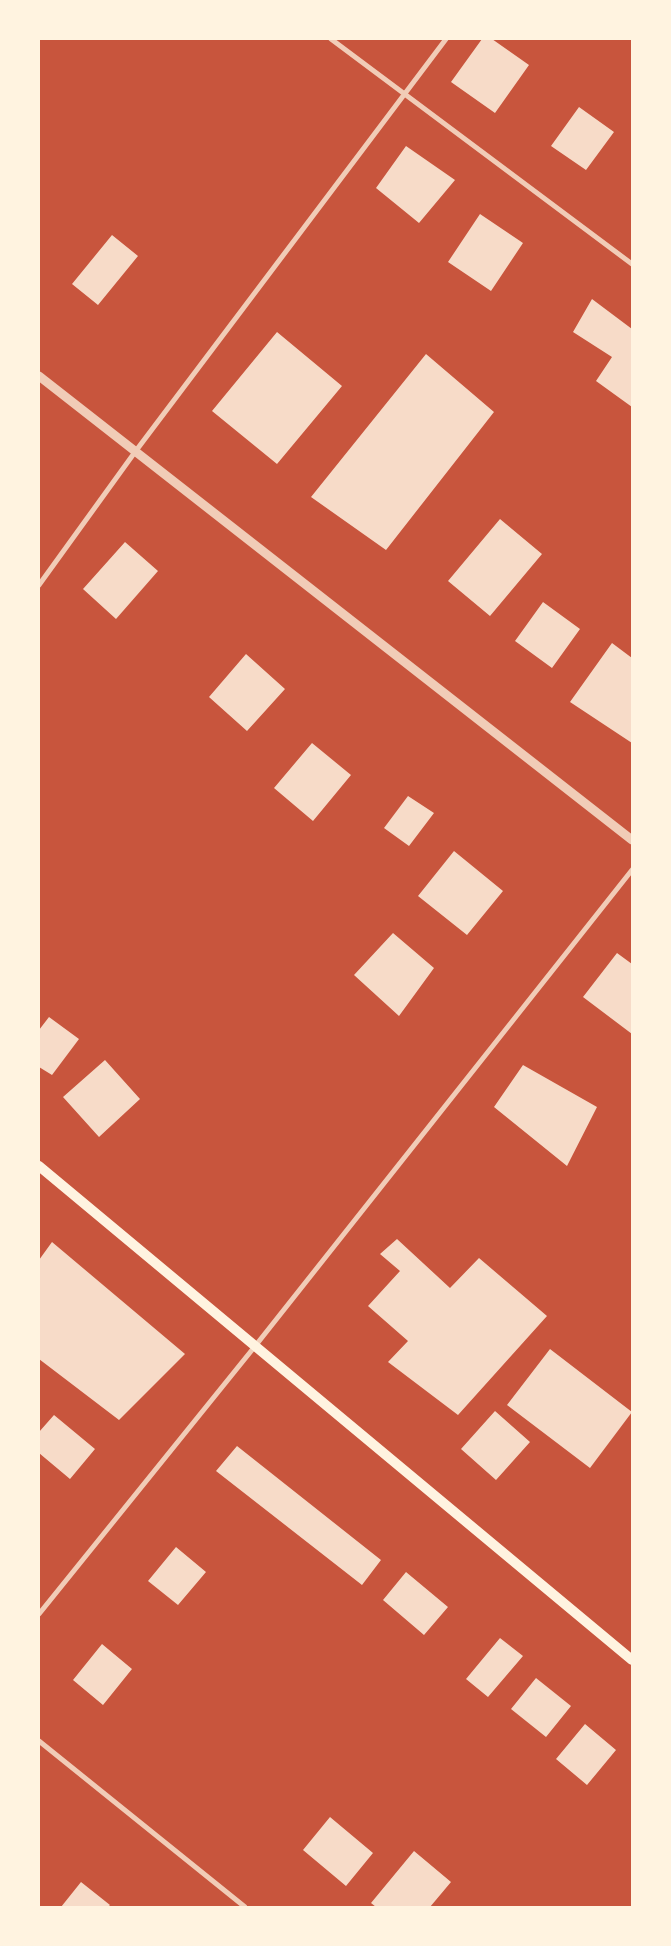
<!DOCTYPE html>
<style>
body{margin:0}
#map{position:relative;width:671px;height:1946px;overflow:hidden;background:#c8553d;font-family:"Golos Text",sans-serif}
canvas{display:block}
.frame{position:absolute;inset:0;border:40px solid #fff3e0;pointer-events:none}
</style>
<div id="map">
<canvas width="671" height="1946"></canvas>
<div class="frame"></div>
</div>
<script>
const context = document.querySelector('canvas').getContext('2d');
context.lineJoin = 'round';
function fill(path, color) {
  context.fillStyle = color;
  context.fill(path, 'evenodd');
}
function shape(rows) {
  const path = new Path2D();
  for (const r of rows) {
    path.moveTo(r[0], r[1]);
    for (let i = 2; i < r.length; i += 2) path.lineTo(r[i], r[i + 1]);
  }
  return path;
}
function trace(path, color, width, dash) {
  context.strokeStyle = color;
  context.lineWidth = width;
  context.lineCap = dash ? 'butt' : 'round';
  context.setLineDash(dash || []);
  context.stroke(path);
}
fill(shape([
 [482,39,492,39,529,65,495,113,451,82],
 [579,107,614,132,586,170,551,146],
 [406,146,455,180,419,223,376,188],
 [480,214,523,243,491,291,448,262],
 [112,235,138,256,98,305,72,284],
 [592,299,632,329,632,407,596,381,612,357,573,332],
 [277,332,342,386,277,464,212,411],
 [426,354,494,412,386,550,311,497],
 [500,519,542,554,490,616,448,581],
 [125,542,158,571,116,619,83,589],
 [543,602,580,629,552,668,515,641],
 [612,643,632,658,632,743,570,702],
 [246,654,285,689,247,731,209,697],
 [312,743,351,775,313,821,274,788],
 [408,796,434,813,409,846,384,828],
 [454,851,503,891,467,935,418,896],
 [393,933,434,968,399,1016,354,975],
 [617,953,632,964,632,1034,583,997],
 [49,1017,79,1039,52,1075,39,1067,39,1030],
 [105,1060,140,1099,99,1137,63,1097],
 [523,1065,597,1107,567,1166,494,1107],
 [397,1239,450,1288,479,1258,547,1316,458,1415,388,1362,408,1341,368,1306,400,1271,380,1254],
 [52,1242,185,1354,119,1420,39,1359,39,1260],
 [550,1349,632,1412,590,1468,507,1405],
 [495,1411,530,1442,496,1480,461,1449],
 [54,1415,95,1449,70,1479,39,1453,39,1432],
 [237,1446,381,1560,362,1585,216,1471],
 [176,1547,206,1572,178,1605,148,1581],
 [406,1572,448,1607,424,1635,383,1600],
 [500,1638,523,1656,488,1697,466,1679],
 [102,1644,132,1669,103,1705,73,1680],
 [536,1678,571,1706,546,1737,511,1709],
 [585,1724,616,1750,587,1785,556,1759],
 [330,1817,373,1853,346,1886,303,1850],
 [414,1851,451,1882,430,1907,376,1907,371,1903],
 [81,1882,110,1905,108,1907,61,1907]
]), '#f7dbc8');
trace(shape([
 [331,39,632,264],
 [39,585,135,452,446,39],
 [39,1614,256,1345,632,870],
 [39,1741,245,1907]
]), '#f1ccb7', 5);
trace(shape([
 [39,376,632,840]
]), '#f1ccb7', 9);
trace(shape([
 [39,1166,632,1660]
]), '#fff3e0', 10);
</script>
